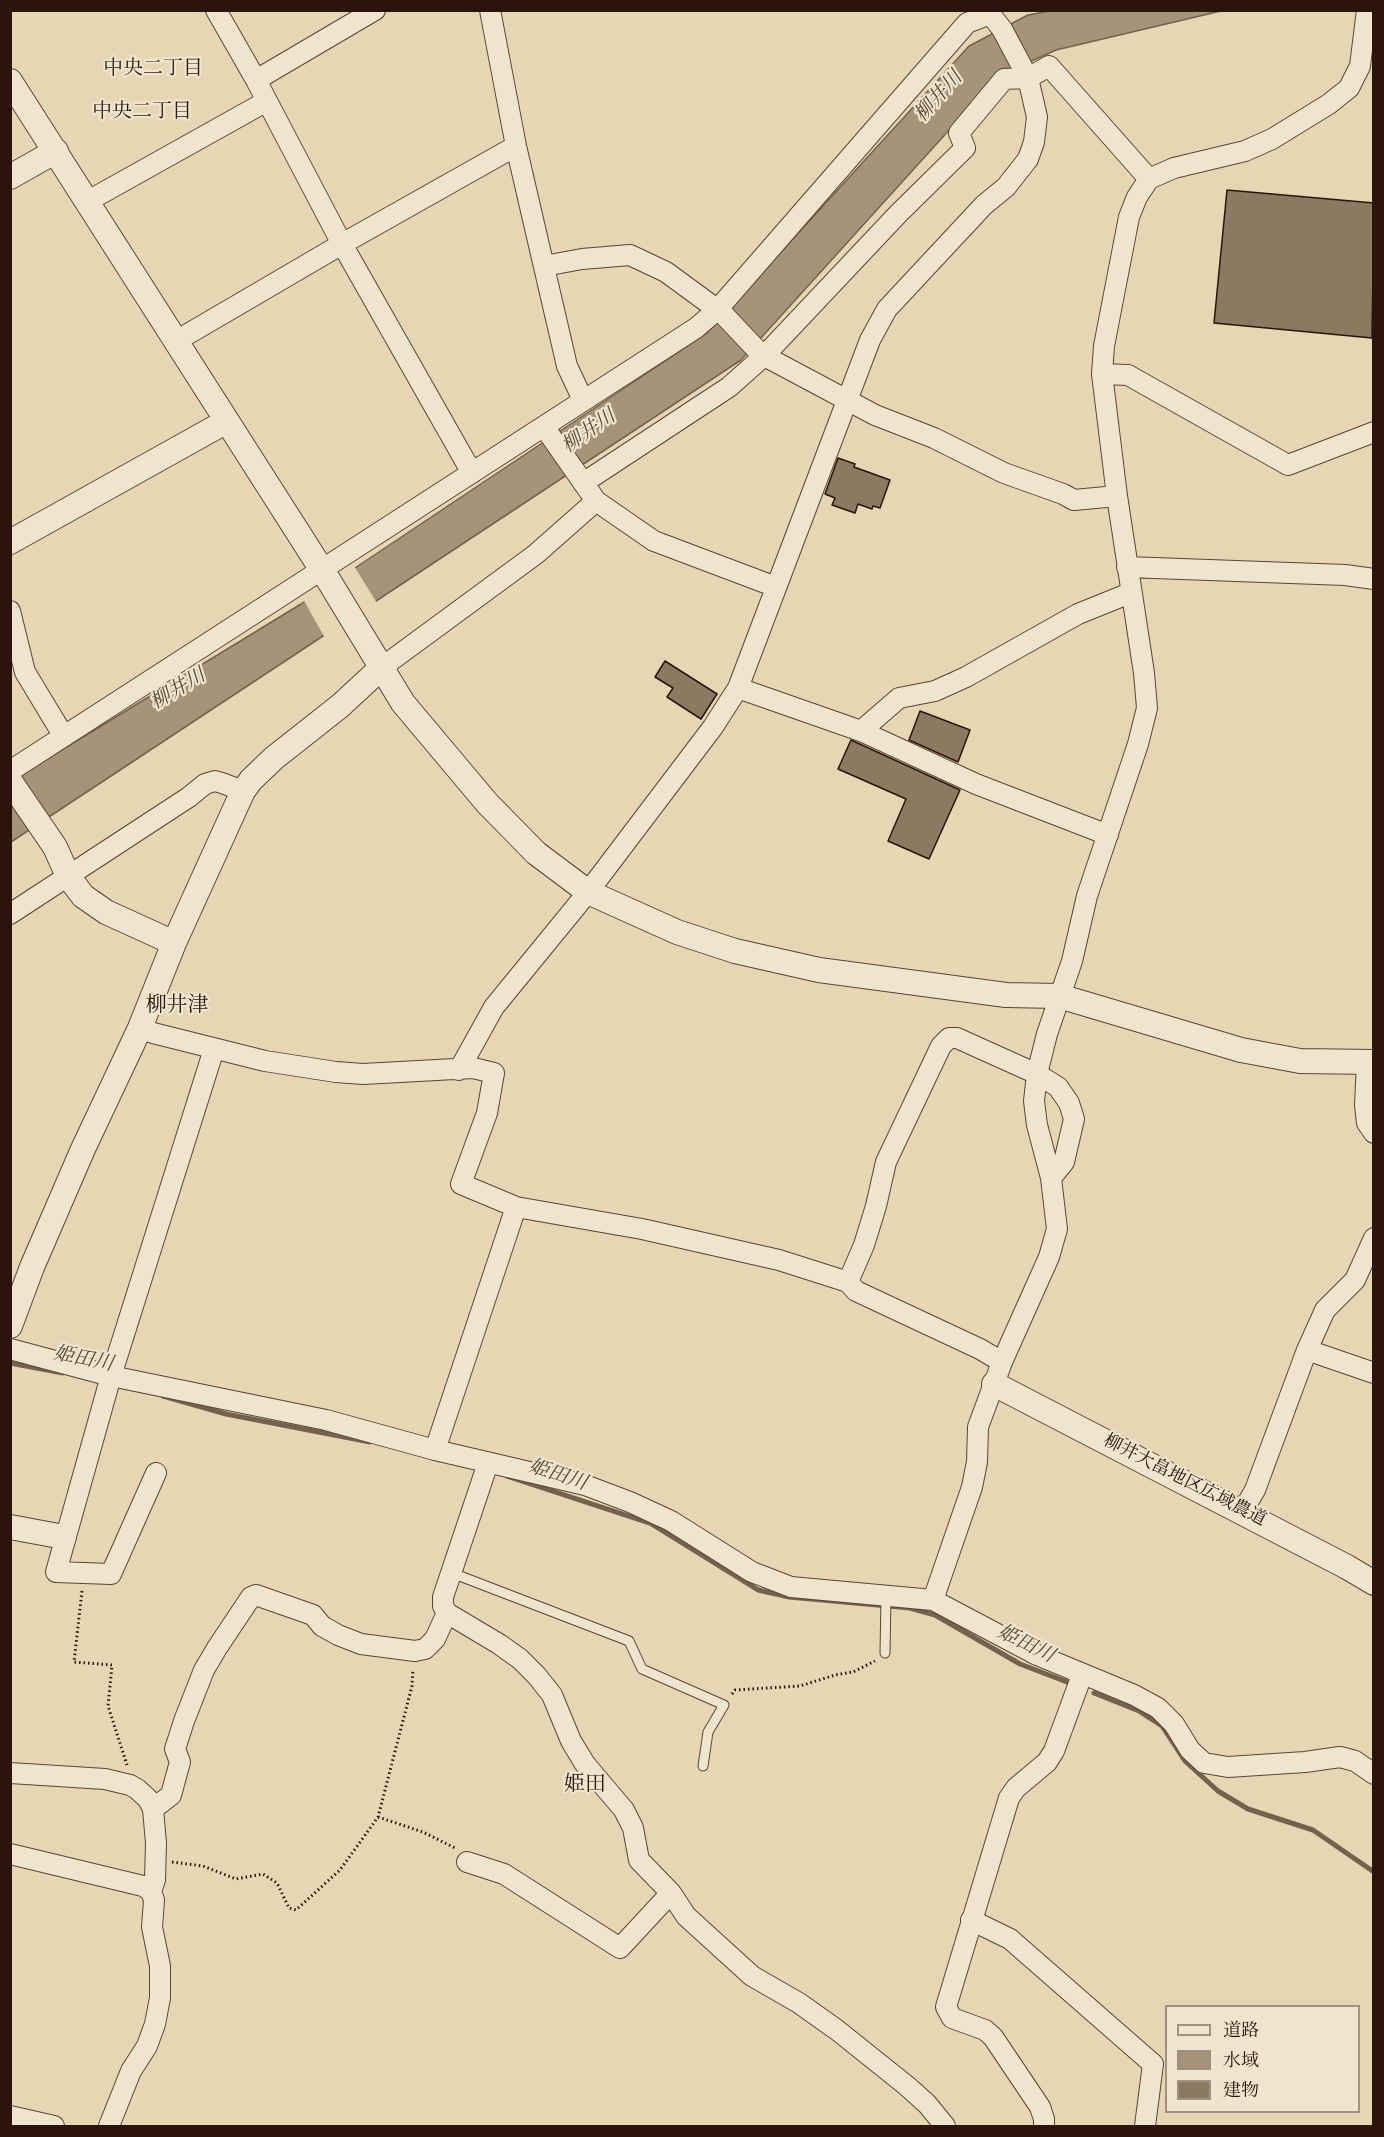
<!DOCTYPE html>
<meta charset="utf-8">
<style>
body{margin:0}
#map{position:relative;width:1384px;height:2137px;overflow:hidden;background:#e6d6b3;font-family:"Sorts Mill Goudy","Noto Serif JP",serif}
canvas{display:block}
.frame{position:absolute;inset:0;border:12px solid #2b150b;pointer-events:none}
.legend{position:absolute;left:1165px;top:2005px;width:195px;height:108px;box-sizing:border-box;background:#efe4ce;border:2px solid #a19180;margin:0;padding:8px 10px;list-style:none;font-size:18px;color:#2b150b}
.legend li{display:flex;align-items:center;gap:12px;height:30px}
.legend b{width:30px;border:2px solid #a19180}
</style>
<div id="map">
<canvas width="1384" height="2137"></canvas>
<div class="frame"></div>
<ul class="legend">
<li><b style="height:8px;background:#efe4ce"></b>道路</li>
<li><b style="height:16px;background:#a6947a"></b>水域</li>
<li><b style="height:16px;background:#8c7962"></b>建物</li>
</ul>
</div>
<script>
const context = document.querySelector('canvas').getContext('2d');
context.lineJoin = 'round';
function fill(path, color) {
  context.fillStyle = color;
  context.fill(path, 'evenodd');
}
function shape(rows) {
  const path = new Path2D();
  for (const r of rows) {
    path.moveTo(r[0], r[1]);
    for (let i = 2; i < r.length; i += 2) path.lineTo(r[i], r[i + 1]);
  }
  return path;
}
function trace(path, color, width, dash) {
  context.strokeStyle = color;
  context.lineWidth = width;
  context.lineCap = dash ? 'butt' : 'round';
  context.setLineDash(dash || []);
  context.stroke(path);
}
function label(font, color, halo, rows, align = 'center') {
  context.font = font + ' "Sorts Mill Goudy","Noto Serif JP",serif';
  context.lineWidth = 4.5;
  context.setLineDash([]);
  context.textBaseline = 'middle';
  context.strokeStyle = halo;
  context.fillStyle = color;
  for (const [text, x, y, turn = 0] of rows) {
    context.save();
    context.translate(x, y);
    context.rotate((+turn || 0) * Math.PI / 180);
    context.textAlign = isNaN(turn) ? turn : align;
    if (halo) context.strokeText(text, 0, 0);
    context.fillText(text, 0, 0);
    context.restore();
  }
}
const water = shape([
 [1050,11,1221,11,1056,50,998,76,741,360,11,842,11,781,301,604,707,333,969,46,1028,15,1050,11]
]);
fill(water, '#a6947a');
trace(water, '#75614e', 1.5);
fill(shape([
 [354,566,377,603,325,638,303,599]
]), '#e6d6b3');
trace(shape([
 [10,1363,63,1373],
 [163,1396,226,1414,370,1442],
 [507,1476,650,1523,758,1590,789,1597,910,1608,935,1615,1020,1664,1067,1682],
 [1094,1693,1139,1711,1162,1726,1185,1761,1218,1791,1248,1809,1313,1830,1374,1872]
]), '#75614e', 5);
const building = shape([
 [1227,190,1374,203,1372,338,1214,323,1227,190],
 [838,458,855,464,854,467,890,480,880,508,873,506,872,509,858,504,855,513,832,505,835,498,825,494,838,458],
 [665,661,717,694,701,719,667,697,673,688,655,677,665,661],
 [920,711,970,730,958,762,909,740,920,711],
 [851,740,960,790,929,859,888,841,906,799,838,769,851,740]
]);
fill(building, '#8c7962');
trace(building, '#2b150b', 1.5);
const service = shape([
 [452,1573,629,1641,642,1669,724,1705,708,1732,703,1766],
 [885,1653,886,1596]
]);
const minor = shape([
 [216,10,256,80,342,244,472,473],
 [490,10,516,146,567,366,583,400],
 [256,80,375,10],
 [88,201,267,101],
 [544,266,582,259,630,255,666,272,722,313,758,351,770,359,875,415,934,438,1004,473,1063,494,1074,500,1117,496],
 [176,341,342,244,516,146],
 [1102,374,1128,375,1288,465,1374,432],
 [546,425,547,431,596,501,654,541,776,587],
 [583,483,729,387,765,355,898,214,965,148,959,133,1004,79,1028,78,1049,66,1149,179],
 [1127,567,1345,575,1374,579],
 [10,611,25,672,63,735],
 [381,668,536,554,596,501],
 [738,688,861,731,976,784,1108,835],
 [861,731,899,698,935,691,966,677,1078,614,1130,593],
 [10,771,696,328,717,310,967,23,990,14],
 [10,914,189,797,205,784,215,781,222,783,243,791],
 [140,1028,153,1033,265,1061,336,1072,363,1074,473,1068,494,1073,487,1113,461,1184,516,1207,642,1229,779,1260,848,1282,856,1291,980,1349,1002,1362],
 [1367,1063,1365,1105,1367,1123,1374,1133],
 [459,1070,494,1007,588,892,713,727,738,688,870,340,887,309,984,205,1006,187,1028,159,1034,142,1037,117,1028,78,1002,29,990,14,990,10],
 [848,1282,864,1245,876,1206,886,1162,941,1046,949,1038,957,1038,1037,1074,1058,1087,1069,1103,1074,1119,1064,1162,1051,1178],
 [10,1349,111,1376,326,1420,435,1450,585,1485,630,1502,671,1521,752,1572,791,1587,933,1600,1035,1654,1134,1695,1158,1708,1174,1724,1190,1750,1204,1763,1228,1767,1305,1762,1340,1757,1355,1761,1374,1774],
 [1307,1350,1374,1373],
 [435,1450,516,1207],
 [488,1463,443,1597,443,1606,447,1613,499,1644,520,1659,537,1676,552,1695,571,1741,585,1764,624,1810,633,1828,639,1860,671,1893,686,1916,752,1976,799,2003,837,2030,907,2086,927,2104,945,2126],
 [156,1473,111,1574,56,1572,111,1376,214,1049],
 [1242,1512,1255,1490,1307,1350,1325,1310,1355,1280,1374,1238],
 [933,1600,972,1487,977,1462,978,1427,1002,1362,1049,1257,1057,1229,1051,1178,1037,1125,1034,1101,1037,1074,1047,1034,1072,961,1087,896,1138,744,1147,708,1144,673,1117,496,1102,374,1104,346,1129,217,1137,197,1149,179,1174,168,1245,151,1272,139,1329,104,1349,88,1360,66,1367,10],
 [10,1773,105,1779,130,1785,137,1789,148,1799,153,1809,156,1843,155,1880,151,1891,154,1900,152,1927,160,1966,160,1998,155,2024,147,2046,131,2071,109,2126],
 [153,1809,171,1795,180,1762,175,1749,184,1721,204,1670,217,1648,251,1597,256,1595,313,1615,322,1626,338,1635,361,1644,415,1651,425,1649,435,1639,447,1613],
 [10,1854,143,1886,151,1891],
 [467,1862,504,1874,620,1948,671,1893],
 [971,1920,1010,1939,1153,2064,1145,2126],
 [10,2116,54,2126],
 [1044,2126,1044,2119,1040,2107,993,2037,985,2030,952,2018,946,2007,1009,1798,1016,1788,1047,1762,1054,1751,1082,1675]
]);
const tertiary = shape([
 [10,81,329,581,403,703,487,803,536,853,588,892,677,932,735,951,819,970,1006,995,1059,996,1241,1050,1300,1061,1374,1062],
 [10,177,56,151],
 [10,542,227,421],
 [10,781,55,847,68,876,83,896,106,912,174,943],
 [10,1326,32,1267,83,1149,140,1028,174,943,243,791,251,780,274,758,340,706,381,668],
 [994,1384,1347,1567,1374,1583],
 [10,1527,64,1537]
]);
trace(service, '#5a4535', 11);
trace(minor, '#5a4535', 22);
trace(tertiary, '#5a4535', 26);
trace(shape([
 [82,1591,74,1662,112,1665,108,1706,127,1765],
 [732,1694,735,1690,800,1686,835,1675,853,1672,875,1661],
 [378,1817,423,1832,455,1848],
 [172,1862,203,1866,236,1879,263,1874,277,1883,289,1908,296,1910,340,1870,378,1817,412,1686,413,1669]
]), '#2b150b', 3, [1.5, 3]);
trace(service, '#efe4ce', 9);
trace(minor, '#efe4ce', 20);
trace(tertiary, '#efe4ce', 24);
label('18px', '#2b150b', '#efe4ce', [
 ["柳井大畠地区広域農道",1184,1482,27]
]);
label('20px', '#2b150b', '#efe4ce', [
 ["中央二丁目",153,71],
 ["中央二丁目",142,114]
]);
label('italic 20px', '#5c4837', '#efe4ce', [
 ["柳井川",940,98,-48],
 ["柳井川",590,433,-35],
 ["柳井川",179,691,-31],
 ["姫田川",83,1361,11],
 ["姫田川",557,1477,18],
 ["姫田川",1025,1646,26]
]);
label('21px', '#2b150b', '#efe4ce', [
 ["柳井津",177,1007],
 ["姫田",585,1786]
]);
</script>
